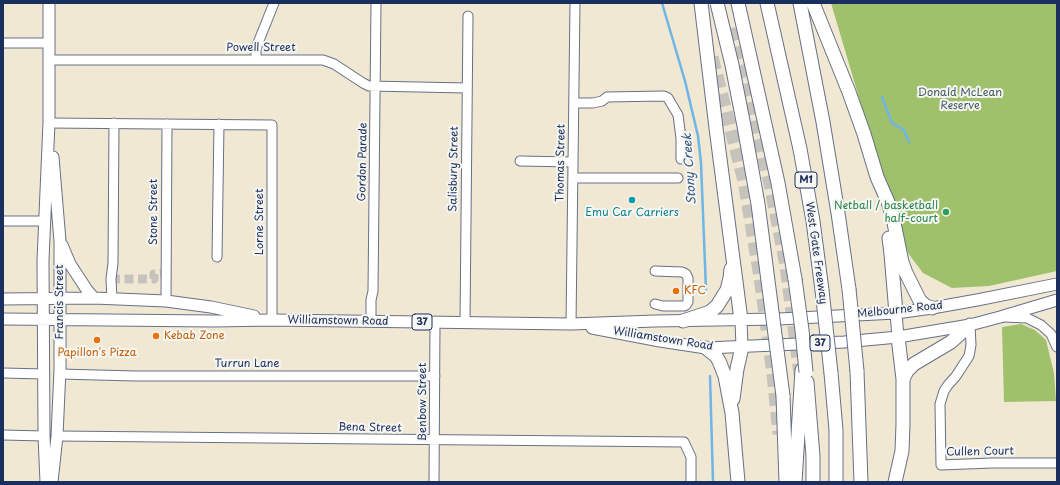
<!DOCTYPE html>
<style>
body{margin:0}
#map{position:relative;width:1060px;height:485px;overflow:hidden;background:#f1e8d3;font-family:"Playpen Sans",sans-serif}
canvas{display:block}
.frame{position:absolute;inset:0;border:4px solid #1b2f5e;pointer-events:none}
</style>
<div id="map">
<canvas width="1060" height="485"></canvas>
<div class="frame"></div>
</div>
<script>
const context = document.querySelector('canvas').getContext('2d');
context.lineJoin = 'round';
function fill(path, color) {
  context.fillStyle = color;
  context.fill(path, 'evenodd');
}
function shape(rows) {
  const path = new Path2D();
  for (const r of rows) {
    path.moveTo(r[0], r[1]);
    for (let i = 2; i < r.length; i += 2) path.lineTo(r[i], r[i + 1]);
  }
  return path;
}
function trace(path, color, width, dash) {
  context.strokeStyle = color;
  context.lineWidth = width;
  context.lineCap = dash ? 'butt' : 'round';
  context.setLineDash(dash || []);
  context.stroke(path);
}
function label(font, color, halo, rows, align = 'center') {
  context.font = font + ' "Playpen Sans",sans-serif';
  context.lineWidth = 4;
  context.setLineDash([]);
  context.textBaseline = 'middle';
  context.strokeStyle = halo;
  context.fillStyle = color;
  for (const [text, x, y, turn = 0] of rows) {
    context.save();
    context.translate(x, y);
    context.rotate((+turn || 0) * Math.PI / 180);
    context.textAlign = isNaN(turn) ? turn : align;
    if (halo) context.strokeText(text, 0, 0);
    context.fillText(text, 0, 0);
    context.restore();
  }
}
fill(shape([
 [831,3,1057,3,1057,271,989,286,952,288,923,273,908,253,862,108],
 [1021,324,1035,330,1046,340,1054,373,1056,401,1004,402,1002,327]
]), '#9fc16b');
trace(shape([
 [662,3,685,81,698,136,701,163,706,290],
 [882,97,892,123,904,130,909,142],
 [710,376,713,482]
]), '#6fb5e5', 2.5);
trace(shape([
 [111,279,154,279,154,274,166,273]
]), '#c6c3bc', 9, [9, 4.5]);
trace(shape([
 [729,29,744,77,770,184,786,266,801,382],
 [712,57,744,181,760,277,773,374,779,434]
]), '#c6c3bc', 13, [13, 6]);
const minor = shape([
 [3,43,49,43],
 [49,60,323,60,334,64,363,83,369,86,467,88],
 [256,60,256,51,258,43,274,3],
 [574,103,593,103,602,101,607,97,664,96,668,98,678,115,681,138,681,159],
 [49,123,272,125,272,320],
 [520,161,573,162],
 [573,178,678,178],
 [3,221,44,221],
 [217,257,219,124],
 [112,299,111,279,113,263,114,123],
 [166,301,167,124],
 [655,304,663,306,684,306,686,305,688,302,688,278,686,274,682,272,655,271],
 [1004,317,1027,318,1041,325,1051,334,1057,347],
 [371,321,371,300,373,291,376,3],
 [465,323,468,16],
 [571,324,575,3],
 [970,325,971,345,969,356,956,376,948,385,944,391,940,404,941,465,992,463,1057,463],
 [3,373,44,374],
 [60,374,135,376,435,376],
 [3,435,44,436],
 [57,436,684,442,691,457,691,482],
 [434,482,435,322]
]);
const major = shape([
 [62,245,70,264,87,290,94,298],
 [3,299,94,298,166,301,211,307,254,316],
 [896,313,898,337],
 [3,319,214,321,272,320,571,324,655,321,779,319,896,313,932,308,977,300,1057,284],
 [741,320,742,347],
 [592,328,660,341,706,348,844,342,898,337,970,325,1000,317,1057,300],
 [46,482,44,436,43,260,49,123,49,3],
 [52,482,57,436,60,369,60,241,53,157]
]);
const highway = shape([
 [701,3,716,128,741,320],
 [738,3,778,183,795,279],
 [767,3,800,149,813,221,822,290],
 [800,3,823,122,838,213,849,289],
 [813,3,849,92,864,134,877,177,888,202,893,218,902,262,906,273,920,301,926,306,932,308],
 [889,238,891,254,896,313],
 [683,321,710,312,717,306,727,290,730,278,731,269],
 [706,348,716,356,719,361,725,376,732,413,738,482],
 [857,371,861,482],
 [831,373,836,430,836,482],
 [903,379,907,371,914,364,951,342,970,325],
 [807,382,813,456,813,482],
 [783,396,786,482],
 [733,399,737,369,742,347],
 [795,482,802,370],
 [895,482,902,451,903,424,903,379,898,337]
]);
trace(minor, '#667087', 11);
trace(major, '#667087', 13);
trace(highway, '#667087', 15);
trace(minor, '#fff', 9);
trace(major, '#fff', 11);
trace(highway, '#fff', 13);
const highwayBridge = shape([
 [717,3,732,65,744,126,758,204,783,396],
 [795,279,802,330,806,372],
 [849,289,857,371],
 [822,290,831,373]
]);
trace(highwayBridge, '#667087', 15, []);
trace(highwayBridge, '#fff', 13);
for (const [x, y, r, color] of [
 [632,200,4,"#0f9aa8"],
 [946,212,4,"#2e9e5b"],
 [676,291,4,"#e8710a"],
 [156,336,4,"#e8710a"],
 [97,340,4,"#e8710a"]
]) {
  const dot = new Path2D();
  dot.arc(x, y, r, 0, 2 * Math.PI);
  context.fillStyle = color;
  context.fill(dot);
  trace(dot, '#f6f6f2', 1.5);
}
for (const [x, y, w] of [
 [806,180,22],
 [422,322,20],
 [820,343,20]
]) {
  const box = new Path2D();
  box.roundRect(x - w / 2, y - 8, w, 16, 3);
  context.fillStyle = '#f6f6f2';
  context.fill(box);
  trace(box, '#1b2f5e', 1);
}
label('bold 10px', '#1b2f5e', null, [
 ["M1",806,180],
 ["37",422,322],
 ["37",820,343]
]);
label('11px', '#1b2f5e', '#f6f6f2', [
 ["Powell Street",261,48],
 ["Gordon Parade",363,162,-89],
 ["Thomas Street",561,163,-89],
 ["Salisbury Street",454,169,-89],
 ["Stone Street",154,212,-90],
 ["Lorne Street",260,222,-90],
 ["West Gate Freeway",816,253,82],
 ["Francis Street",60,302,-90],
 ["Melbourne Road",900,310,-6],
 ["Williamstown Road",338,321,1],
 ["Williamstown Road",663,339,9],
 ["Turrun Lane",247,364],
 ["Benbow Street",423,402,-90],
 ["Bena Street",370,428,1],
 ["Cullen Court",980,452,-1]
]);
label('11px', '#435b62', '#f6f6f2', [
 ["Donald McLean",960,93],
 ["Reserve",960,106]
]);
label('11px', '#27864d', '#f6f6f2', [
 ["Netball / basketball",938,206],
 ["half-court",938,219]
], 'right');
label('11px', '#0d838f', '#f6f6f2', [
 ["Emu Car Carriers",632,213]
]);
label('11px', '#c56008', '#f6f6f2', [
 ["KFC",684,291],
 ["Kebab Zone",164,336],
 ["Papillon's Pizza",97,353,"center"]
], 'left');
label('italic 12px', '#345786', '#f6f6f2', [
 ["Stony Creek",690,169,-94]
]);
</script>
